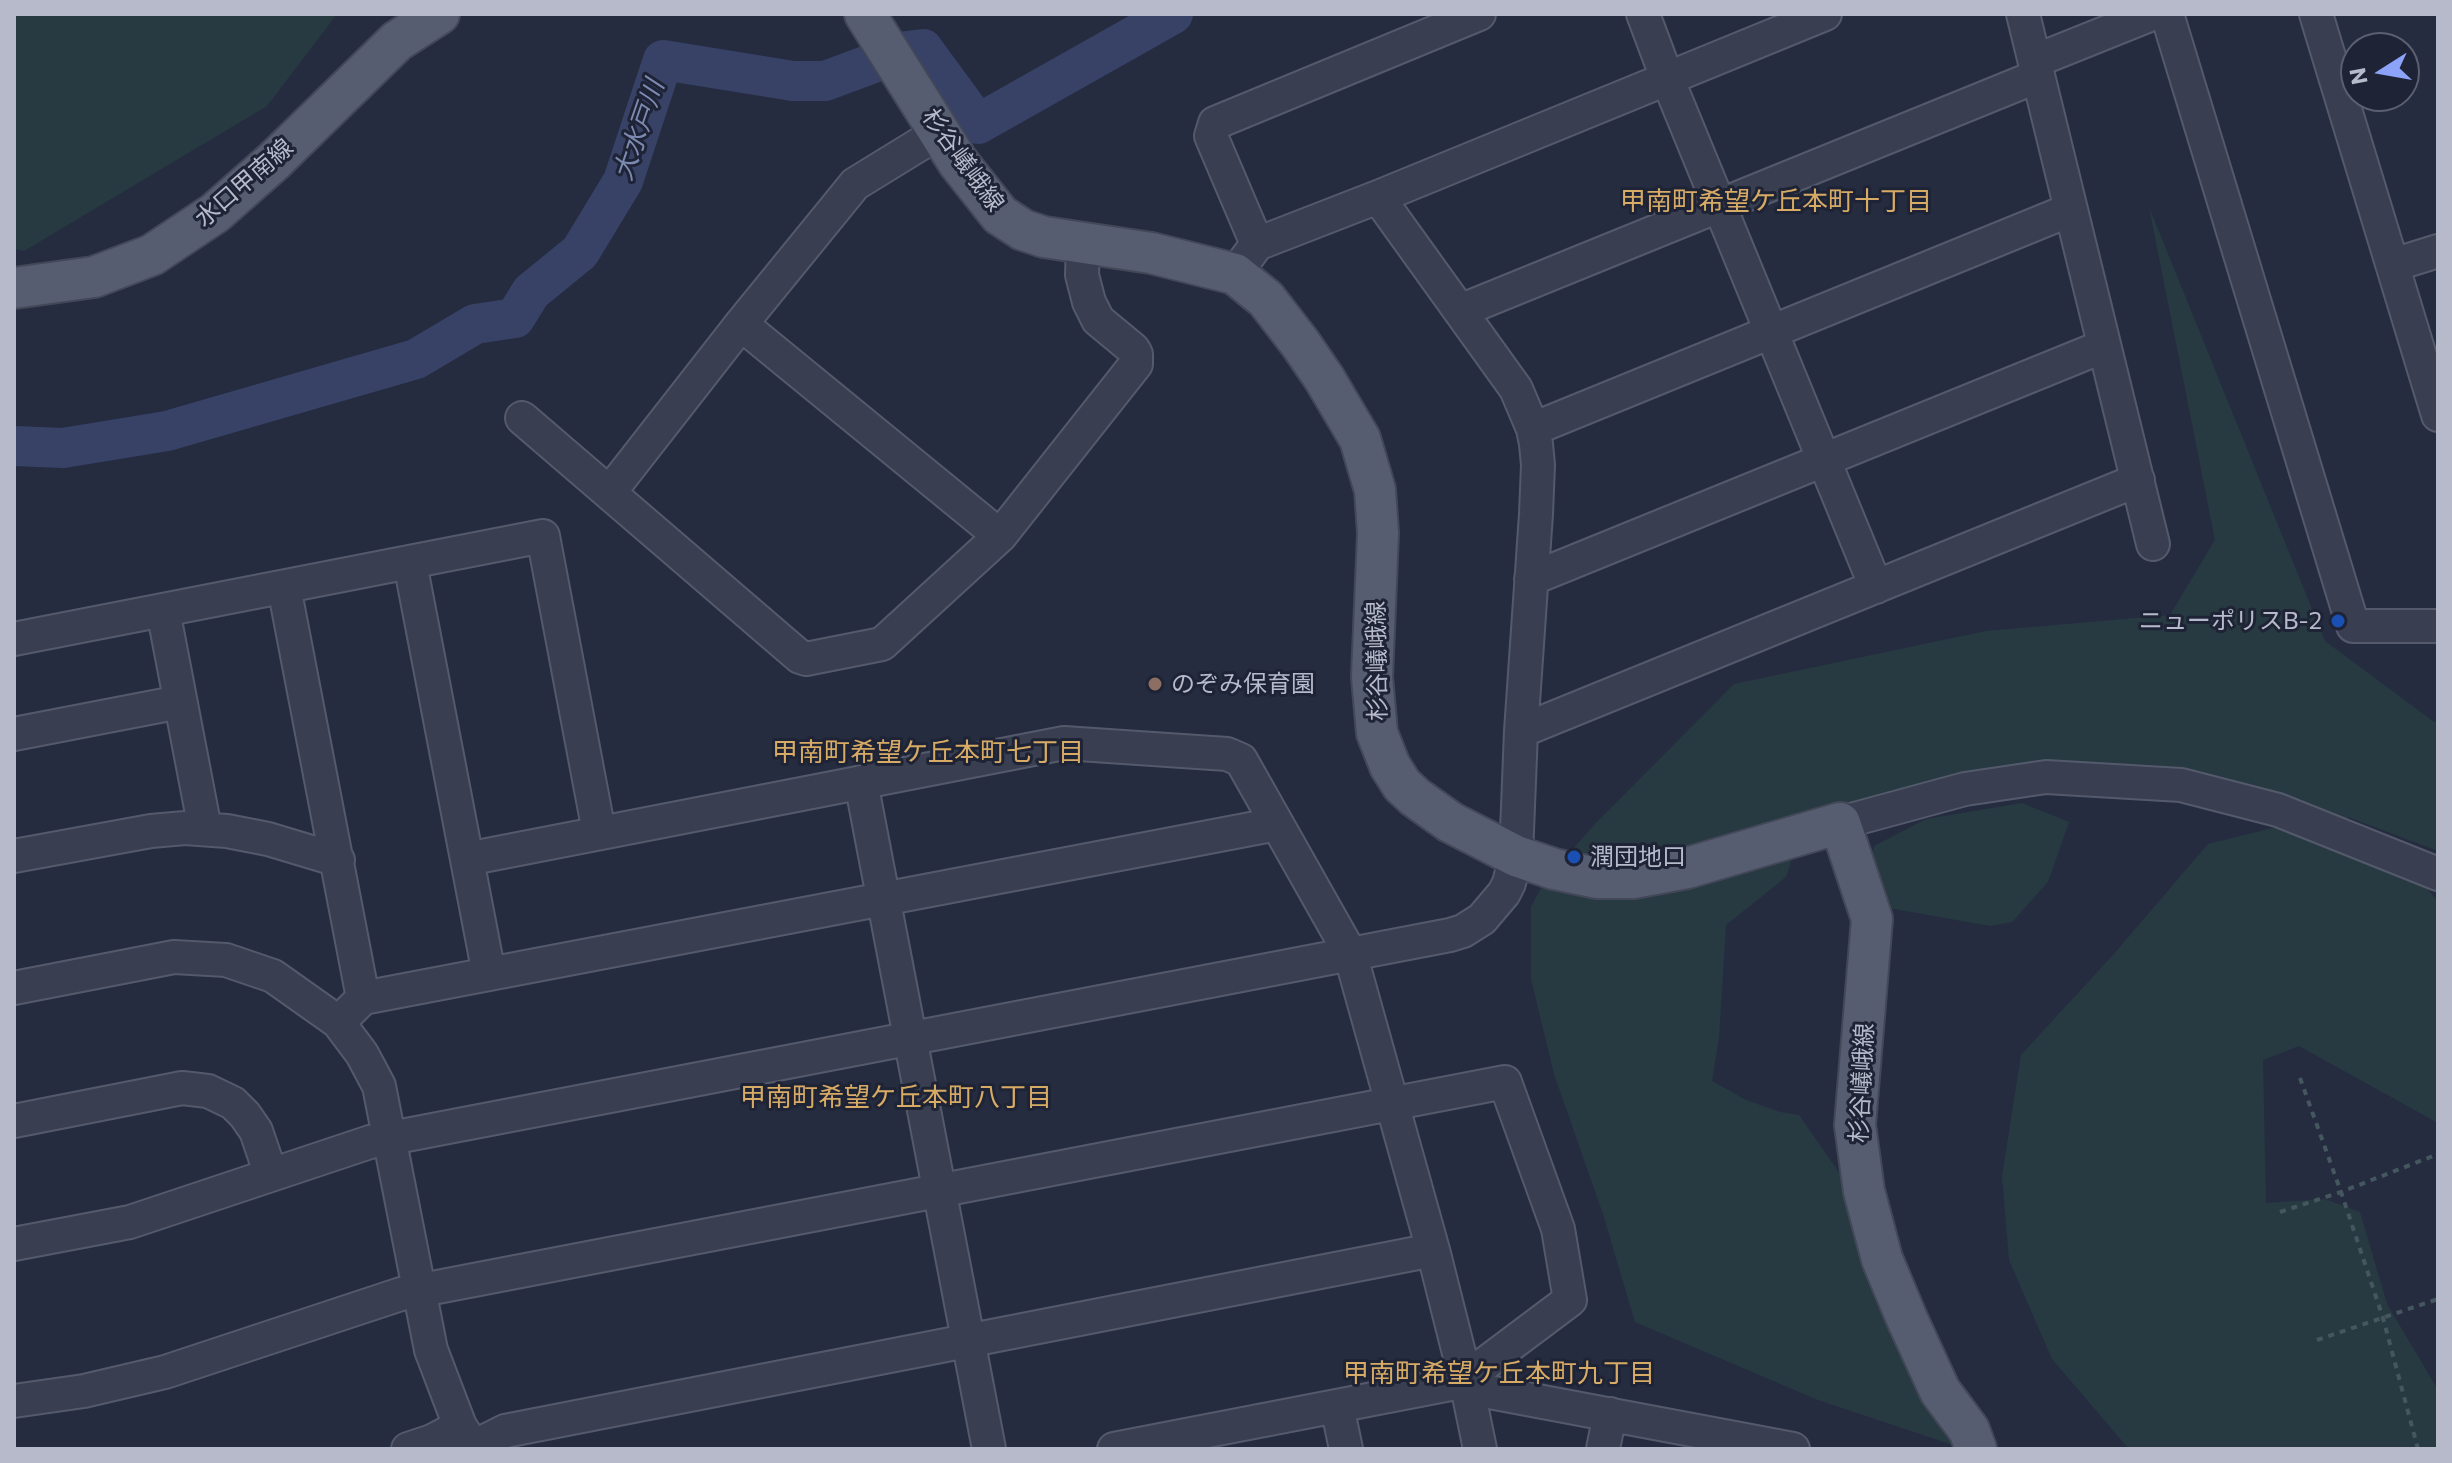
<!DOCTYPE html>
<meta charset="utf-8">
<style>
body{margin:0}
#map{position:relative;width:2452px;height:1463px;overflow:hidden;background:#252c40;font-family:Commissioner,sans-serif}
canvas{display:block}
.frame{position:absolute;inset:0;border:16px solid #b6bacb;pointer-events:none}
.north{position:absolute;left:2340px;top:32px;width:80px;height:80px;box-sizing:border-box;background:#1e2435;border:2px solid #5b6071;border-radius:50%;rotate:259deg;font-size:22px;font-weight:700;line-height:32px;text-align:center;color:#b6bacb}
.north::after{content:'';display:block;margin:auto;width:28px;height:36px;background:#8ca3f9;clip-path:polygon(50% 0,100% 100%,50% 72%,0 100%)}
</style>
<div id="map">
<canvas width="2452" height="1463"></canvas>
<div class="frame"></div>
<div class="north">N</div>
</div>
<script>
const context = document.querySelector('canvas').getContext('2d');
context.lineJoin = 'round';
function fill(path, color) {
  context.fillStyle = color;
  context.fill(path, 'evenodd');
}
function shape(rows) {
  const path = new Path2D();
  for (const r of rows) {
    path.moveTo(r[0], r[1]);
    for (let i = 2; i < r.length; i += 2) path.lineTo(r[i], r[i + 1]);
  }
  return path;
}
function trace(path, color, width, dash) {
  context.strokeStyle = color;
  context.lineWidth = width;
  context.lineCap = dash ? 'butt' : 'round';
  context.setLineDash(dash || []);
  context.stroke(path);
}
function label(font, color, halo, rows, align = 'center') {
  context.font = font + ' Commissioner,"Noto Sans JP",sans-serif';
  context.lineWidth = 6;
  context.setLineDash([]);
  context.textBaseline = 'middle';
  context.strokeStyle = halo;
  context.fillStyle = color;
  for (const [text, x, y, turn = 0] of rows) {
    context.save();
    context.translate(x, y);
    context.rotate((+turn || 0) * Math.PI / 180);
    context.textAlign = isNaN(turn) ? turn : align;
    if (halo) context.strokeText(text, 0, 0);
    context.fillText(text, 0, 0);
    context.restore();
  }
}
fill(shape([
 [14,14,337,14,267,106,24,251,14,249],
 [2149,207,2325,641,2434,722,2438,722,2438,851,2348,817,2338,850,2426,887,2438,902,2438,1123,2299,1046,2263,1060,2266,1203,2325,1199,2360,1212,2387,1304,2438,1390,2438,1449,2129,1449,2052,1359,2009,1260,2002,1176,2021,1055,2113,955,2208,844,2281,826,2303,800,2155,765,2029,762,1803,824,1786,877,1726,925,1719,1038,1712,1081,1746,1100,1780,1112,1799,1115,1849,1187,1965,1449,1818,1400,1635,1322,1603,1214,1554,1074,1531,979,1531,907,1546,879,1596,823,1734,684,1986,631,2170,615,2215,540],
 [2022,803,2069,822,2048,882,2012,922,1990,926,1889,908,1869,867,1874,846,1926,819]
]), '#273a41');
trace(shape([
 [14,446,63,448,167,431,416,359,475,324,515,318,531,292,580,252,623,181,663,60,793,81,825,81,906,51,923,49,978,124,1173,14]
]), '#374266', 40);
const minor = shape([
 [1643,14,1667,78,1876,587],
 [2023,14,2153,544],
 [2167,14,2353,626,2438,626],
 [2316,14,2438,415],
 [2035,61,2152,14],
 [1257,244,1211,136,1215,123,1479,14],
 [2393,265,2438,251],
 [1235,274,1257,244,1378,197,1825,14],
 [1460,311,2038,76],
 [741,324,1000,536],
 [522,418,800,657,806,659,882,644,1000,536,1136,364,1136,354,1133,349,1098,320,1089,302,1082,275,1083,243],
 [1533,429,2070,210],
 [609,493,741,324,855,184,938,133],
 [410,563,489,974],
 [1531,579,2104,346],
 [284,587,363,998,349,1012],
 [163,610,205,829],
 [14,639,543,536,599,832],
 [1521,731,2138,480],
 [14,734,180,702],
 [861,782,989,1449],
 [1840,823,1965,789,2046,777,2181,785,2278,810,2438,874],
 [14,856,151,831,185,828,227,831,268,839,338,860],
 [467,859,1064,743,1227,754,1241,760,1350,953,1433,1250,1466,1381,1480,1449],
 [14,988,174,957,226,960,273,976,338,1022,362,1054,379,1086,431,1350,460,1426,475,1449],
 [363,998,1277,824],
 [14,1121,182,1088,208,1091,233,1103,245,1115,256,1131,271,1175],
 [14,1244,130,1222,370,1142,1450,935,1463,931,1482,919,1504,893,1509,883,1516,856,1521,731,1536,514,1538,465,1536,444,1533,429,1516,389,1378,197],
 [1466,1381,1479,1390,1793,1449],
 [14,1401,84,1391,165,1372,401,1294,1505,1082,1558,1229,1570,1300,1478,1369,1466,1381,1114,1449],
 [1337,1406,1346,1449],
 [473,1447,505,1431,1433,1250],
 [408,1449,432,1441,460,1426],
 [1603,1449,1610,1414]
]);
const major = shape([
 [865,14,958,162,1000,215,1023,230,1044,237,1151,253,1235,274,1266,299,1300,343,1324,378,1360,439,1375,490,1378,533,1372,677,1377,733,1390,766,1402,785,1415,797,1450,822,1516,856,1554,869,1597,878,1633,878,1687,868,1840,823,1872,919,1855,1125,1864,1191,1882,1259,1907,1319,1940,1391,1969,1430,1976,1449],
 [14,288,94,277,152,255,215,213,274,161,397,41,439,14]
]);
trace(minor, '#545a6b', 36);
trace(major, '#434859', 44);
trace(shape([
 [2300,1078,2341,1192,2383,1318,2418,1449],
 [2280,1212,2341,1192,2438,1154],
 [2317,1340,2438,1299]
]), '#45575e', 4, [6, 6]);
trace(minor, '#393f50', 32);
trace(major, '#575d70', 40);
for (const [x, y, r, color] of [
 [2338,621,8,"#1a4fb4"],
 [1155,684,8,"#8d6e63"],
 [1574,857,8,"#1a4fb4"]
]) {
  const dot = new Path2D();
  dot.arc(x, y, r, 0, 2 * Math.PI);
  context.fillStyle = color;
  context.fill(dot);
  trace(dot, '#1e2435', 3);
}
label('24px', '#b6bacb', '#1e2435', [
 ["杉谷嶬峨線",963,160,54],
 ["水口甲南線",244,183,-41],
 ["杉谷嶬峨線",1377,661,-91],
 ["杉谷嶬峨線",1862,1083,-87]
]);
label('24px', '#b6bacb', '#1e2435', [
 ["ニューポリスB-2",2322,621,"right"],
 ["のぞみ保育園",1171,684],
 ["潤団地口",1590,857]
], 'left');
label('italic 26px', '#7d8ab2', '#1e2435', [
 ["大水戸川",639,130,-71]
]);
label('26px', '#d7ab65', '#1e2435', [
 ["甲南町希望ケ丘本町十丁目",1776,201],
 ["甲南町希望ケ丘本町七丁目",928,752],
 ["甲南町希望ケ丘本町八丁目",896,1097],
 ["甲南町希望ケ丘本町九丁目",1499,1373]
]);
</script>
